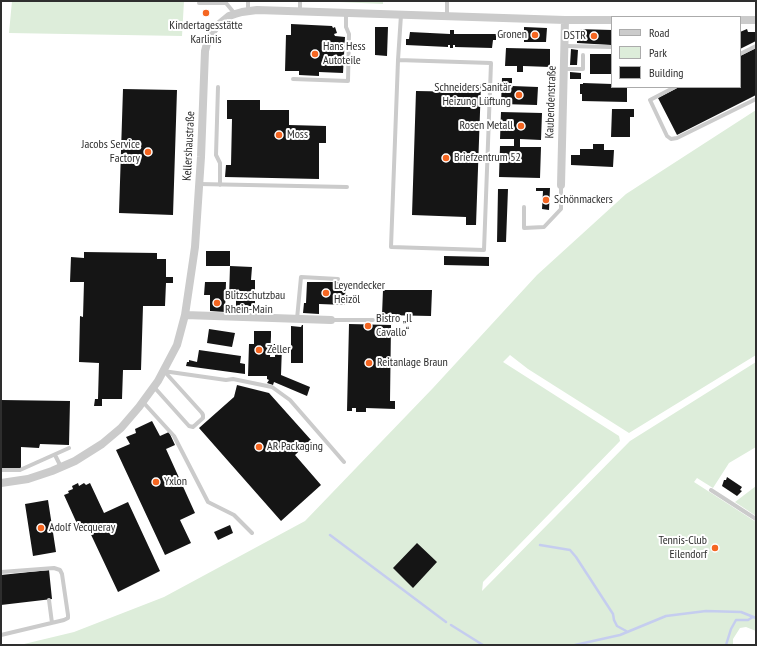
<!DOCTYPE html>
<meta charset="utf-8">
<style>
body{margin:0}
#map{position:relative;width:757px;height:646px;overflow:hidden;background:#fff;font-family:"PT Sans Narrow",sans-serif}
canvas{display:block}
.frame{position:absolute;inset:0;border:2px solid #2e2e2e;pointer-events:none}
.legend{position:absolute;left:611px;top:16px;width:130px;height:72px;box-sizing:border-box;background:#fff;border:1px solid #ababab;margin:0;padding:5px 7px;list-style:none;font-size:12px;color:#2e2e2e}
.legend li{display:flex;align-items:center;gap:8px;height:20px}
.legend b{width:20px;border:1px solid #ababab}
</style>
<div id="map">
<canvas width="757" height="646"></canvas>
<div class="frame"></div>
<ul class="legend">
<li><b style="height:5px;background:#cbcbcb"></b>Road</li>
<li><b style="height:11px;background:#ddedda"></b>Park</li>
<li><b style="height:11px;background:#151515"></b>Building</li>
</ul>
</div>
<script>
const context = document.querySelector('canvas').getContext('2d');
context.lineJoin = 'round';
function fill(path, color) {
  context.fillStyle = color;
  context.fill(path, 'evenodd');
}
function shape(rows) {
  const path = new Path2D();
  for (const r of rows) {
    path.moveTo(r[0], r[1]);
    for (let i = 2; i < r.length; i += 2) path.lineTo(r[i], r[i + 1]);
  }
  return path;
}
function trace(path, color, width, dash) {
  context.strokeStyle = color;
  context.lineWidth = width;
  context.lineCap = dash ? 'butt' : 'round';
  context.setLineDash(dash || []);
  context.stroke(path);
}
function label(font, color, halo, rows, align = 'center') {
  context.font = font + ' "PT Sans Narrow",sans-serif';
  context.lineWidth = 4;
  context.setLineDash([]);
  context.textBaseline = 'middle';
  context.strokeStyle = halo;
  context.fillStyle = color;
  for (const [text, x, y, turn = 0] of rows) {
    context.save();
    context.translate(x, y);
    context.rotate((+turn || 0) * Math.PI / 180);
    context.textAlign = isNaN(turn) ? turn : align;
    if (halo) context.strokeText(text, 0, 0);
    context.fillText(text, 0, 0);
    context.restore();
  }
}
fill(shape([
 [12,1,184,1,182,36,9,33],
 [317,1,383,1,383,4],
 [756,110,756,355,629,433,528,369,510,355,503,362,619,436,620,441,483,582,482,591,630,441,756,362,756,447,729,463,713,488,697,478,694,482,756,522,756,631,746,627,740,628,733,639,733,645,20,645,74,632,164,597,305,521,433,388,537,275,626,194],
 [756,486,756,516,735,502]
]), '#ddedda');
trace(shape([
 [330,535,446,622],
 [540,545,570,550,576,557,613,614,614,620,617,626,628,632],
 [451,625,483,645],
 [575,645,620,635,666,616,706,611,741,612,756,618],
 [726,645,731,629,736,620,748,620,753,617]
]), '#c5cdef', 2.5);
fill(shape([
 [291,24,332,26,333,28,335,27,337,33,334,34,335,36,345,37,343,73,319,72,319,76,299,75,299,71,285,71,286,35,291,35],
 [375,27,388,27,387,56,375,55],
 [524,27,547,28,546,42,524,42],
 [577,29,612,30,611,45,577,43],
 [747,29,748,32,756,32,756,41,740,49,740,32],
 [450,30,454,30,454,34,496,34,496,40,493,40,492,48,455,47,455,45,453,45,453,48,450,48,450,45,448,45,448,47,406,45,406,39,409,39,410,32,450,34],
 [506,48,550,49,550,67,523,66,523,72,517,72,517,66,505,66],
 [756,48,756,95,677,135,658,98,679,87,740,87,740,56],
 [571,49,578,50,577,65,570,65],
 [590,54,612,54,612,74,590,74],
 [570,72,581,73,581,79,570,79],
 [502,78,512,78,512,86,538,87,537,105,501,104],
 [583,83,612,84,612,87,627,87,627,102,582,101,582,94,580,94,580,84,583,84],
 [470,84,481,84,476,225,466,225,466,217,412,215,416,91,470,92],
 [123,89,177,90,173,215,119,213],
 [227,100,260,100,260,110,289,110,289,125,326,126,326,143,319,143,319,179,225,177,226,165,231,165,232,119,227,119],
 [612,109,634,109,634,117,630,117,630,137,611,137],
 [501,112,542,113,541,140,520,139,520,147,541,147,540,178,499,177,500,146,514,146,514,139,500,139],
 [593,144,604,144,604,150,614,150,613,167,571,165,571,155,580,155,580,149,593,149],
 [536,188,550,188,549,210,542,209,543,191,536,191],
 [498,189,508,189,506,242,497,242],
 [206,251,230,251,230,266,206,266],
 [84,252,157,253,157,259,166,259,166,277,173,277,173,283,166,283,165,306,143,306,141,370,123,370,122,399,102,399,102,406,94,406,95,399,98,399,99,363,79,362,80,316,83,317,84,282,70,282,71,257,84,258],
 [444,256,489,257,489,266,444,265],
 [230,266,252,267,251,280,255,280,255,306,236,306,236,298,229,298],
 [205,282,226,282,225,312,210,311,210,295,204,295],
 [307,282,346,282,345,305,319,304,319,314,303,313,304,303,306,303],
 [383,290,432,290,431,316,382,315],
 [349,324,391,325,390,401,395,401,395,409,366,408,366,412,356,412,356,408,352,408,352,411,347,411],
 [302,325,303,325,303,363,291,363,291,326,301,327],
 [209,329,235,333,232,347,207,343],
 [254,331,271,331,271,336,270,357,275,357,275,351,271,351,271,344,275,344,275,346,282,346,281,375,310,387,307,396,274,382,273,385,267,383,269,380,267,379,267,376,248,376,249,344,254,344],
 [199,350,241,356,240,363,245,364,245,374,186,366,187,362,189,362,189,360,197,362],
 [237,385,269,393,311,440,295,455,321,485,281,521,199,428,234,397],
 [1,400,70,401,69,445,40,444,39,448,21,447,21,469,1,468],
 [152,421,160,436,169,432,175,445,166,449,195,513,180,520,191,543,165,555,116,450,130,444,126,437,136,433,135,429],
 [727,477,742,487,740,490,742,491,737,496,722,486,724,480,726,480],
 [78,483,79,486,84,483,86,485,90,483,104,513,128,502,160,571,118,592,86,524,79,528,64,495,69,493,68,491,73,489,72,486],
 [48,500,56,552,33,556,25,504],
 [230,525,233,533,218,540,214,532],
 [417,543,437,562,413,588,393,568],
 [49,570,52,599,1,605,1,575]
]), '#151515');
trace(shape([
 [199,3,226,3,235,14],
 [248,11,248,1],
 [300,12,300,1],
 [447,16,447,1],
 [565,46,612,47],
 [740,54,756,46],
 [398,60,491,63,484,250,391,247,398,60,401,15],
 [564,69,583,69,583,55],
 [293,79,348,81,349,34,346,27,346,13],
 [218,87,216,155,220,163,220,185],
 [675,87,650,100,667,136,671,139,677,138,756,99],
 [199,184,347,187],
 [524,207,524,228,544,227,561,209,561,185],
 [297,319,301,277,338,279],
 [331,320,373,320],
 [163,371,226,380,233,379,272,387,290,400,344,462],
 [154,387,189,426,193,427,203,418,203,415,202,413,164,371],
 [143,402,174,436,208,502,234,515,252,533],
 [55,455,61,467],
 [1,470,20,470,69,448],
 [711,490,756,519],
 [1,572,54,568,60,570,62,574,68,615,68,618,64,620,1,635],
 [49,600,52,623]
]), '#cbcbcb', 4);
trace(shape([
 [740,20,756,20],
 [561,185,565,20],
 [185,315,331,320],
 [1,483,28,479,52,471,75,461,102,444,121,428,139,407,158,381,177,345,185,315,195,247,201,157,205,51,209,36,218,25,229,16,235,14,242,12,257,10,565,20,612,20]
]), '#cbcbcb', 8);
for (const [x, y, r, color] of [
 [206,13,4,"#f56621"],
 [535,35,4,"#f56621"],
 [594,36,4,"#f56621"],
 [315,54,4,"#f56621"],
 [519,95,4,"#f56621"],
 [521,126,4,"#f56621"],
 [279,135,4,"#f56621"],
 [148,152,4,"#f56621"],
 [446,158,4,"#f56621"],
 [546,200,4,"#f56621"],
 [326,293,4,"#f56621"],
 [217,303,4,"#f56621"],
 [368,326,4,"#f56621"],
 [259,350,4,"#f56621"],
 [369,363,4,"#f56621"],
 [259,447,4,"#f56621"],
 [156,482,4,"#f56621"],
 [41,528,4,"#f56621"],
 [715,548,4,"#f56621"]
]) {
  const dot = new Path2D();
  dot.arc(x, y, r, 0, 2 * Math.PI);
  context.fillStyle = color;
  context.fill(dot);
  trace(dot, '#fff', 1.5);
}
label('12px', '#2e2e2e', '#fff', [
 ["Kindertagesstätte",206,26,"center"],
 ["Karlinis",206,40,"center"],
 ["Gronen",527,35,"right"],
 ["DSTR",586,36,"right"],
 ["Hans Hess",323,47],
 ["Autoteile",323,61],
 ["Schneiders Sanitär",511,88,"right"],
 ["Heizung Lüftung",511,102,"right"],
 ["Rosen Metall",513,126,"right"],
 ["Moss",287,135],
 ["Jacobs Service",140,145,"right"],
 ["Factory",140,159,"right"],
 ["Briefzentrum 52",454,158],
 ["Schönmackers",554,200],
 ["Leyendecker",334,286],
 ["Heizöl",334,300],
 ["Blitzschutzbau",225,296],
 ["Rhein-Main",225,310],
 ["Bistro „Il",376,319],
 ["Cavallo“",376,333],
 ["Zeller",267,350],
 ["Reitanlage Braun",377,363],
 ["AR Packaging",267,447],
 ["Yxlon",164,482],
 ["Adolf Vecqueray",49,528],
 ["Tennis-Club",707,541,"right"],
 ["Eilendorf",707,555,"right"]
], 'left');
label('12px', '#2e2e2e', '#fff', [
 ["Kaubendenstraße",551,102,-88],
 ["Kellershaustraße",189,146,-87]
]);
</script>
